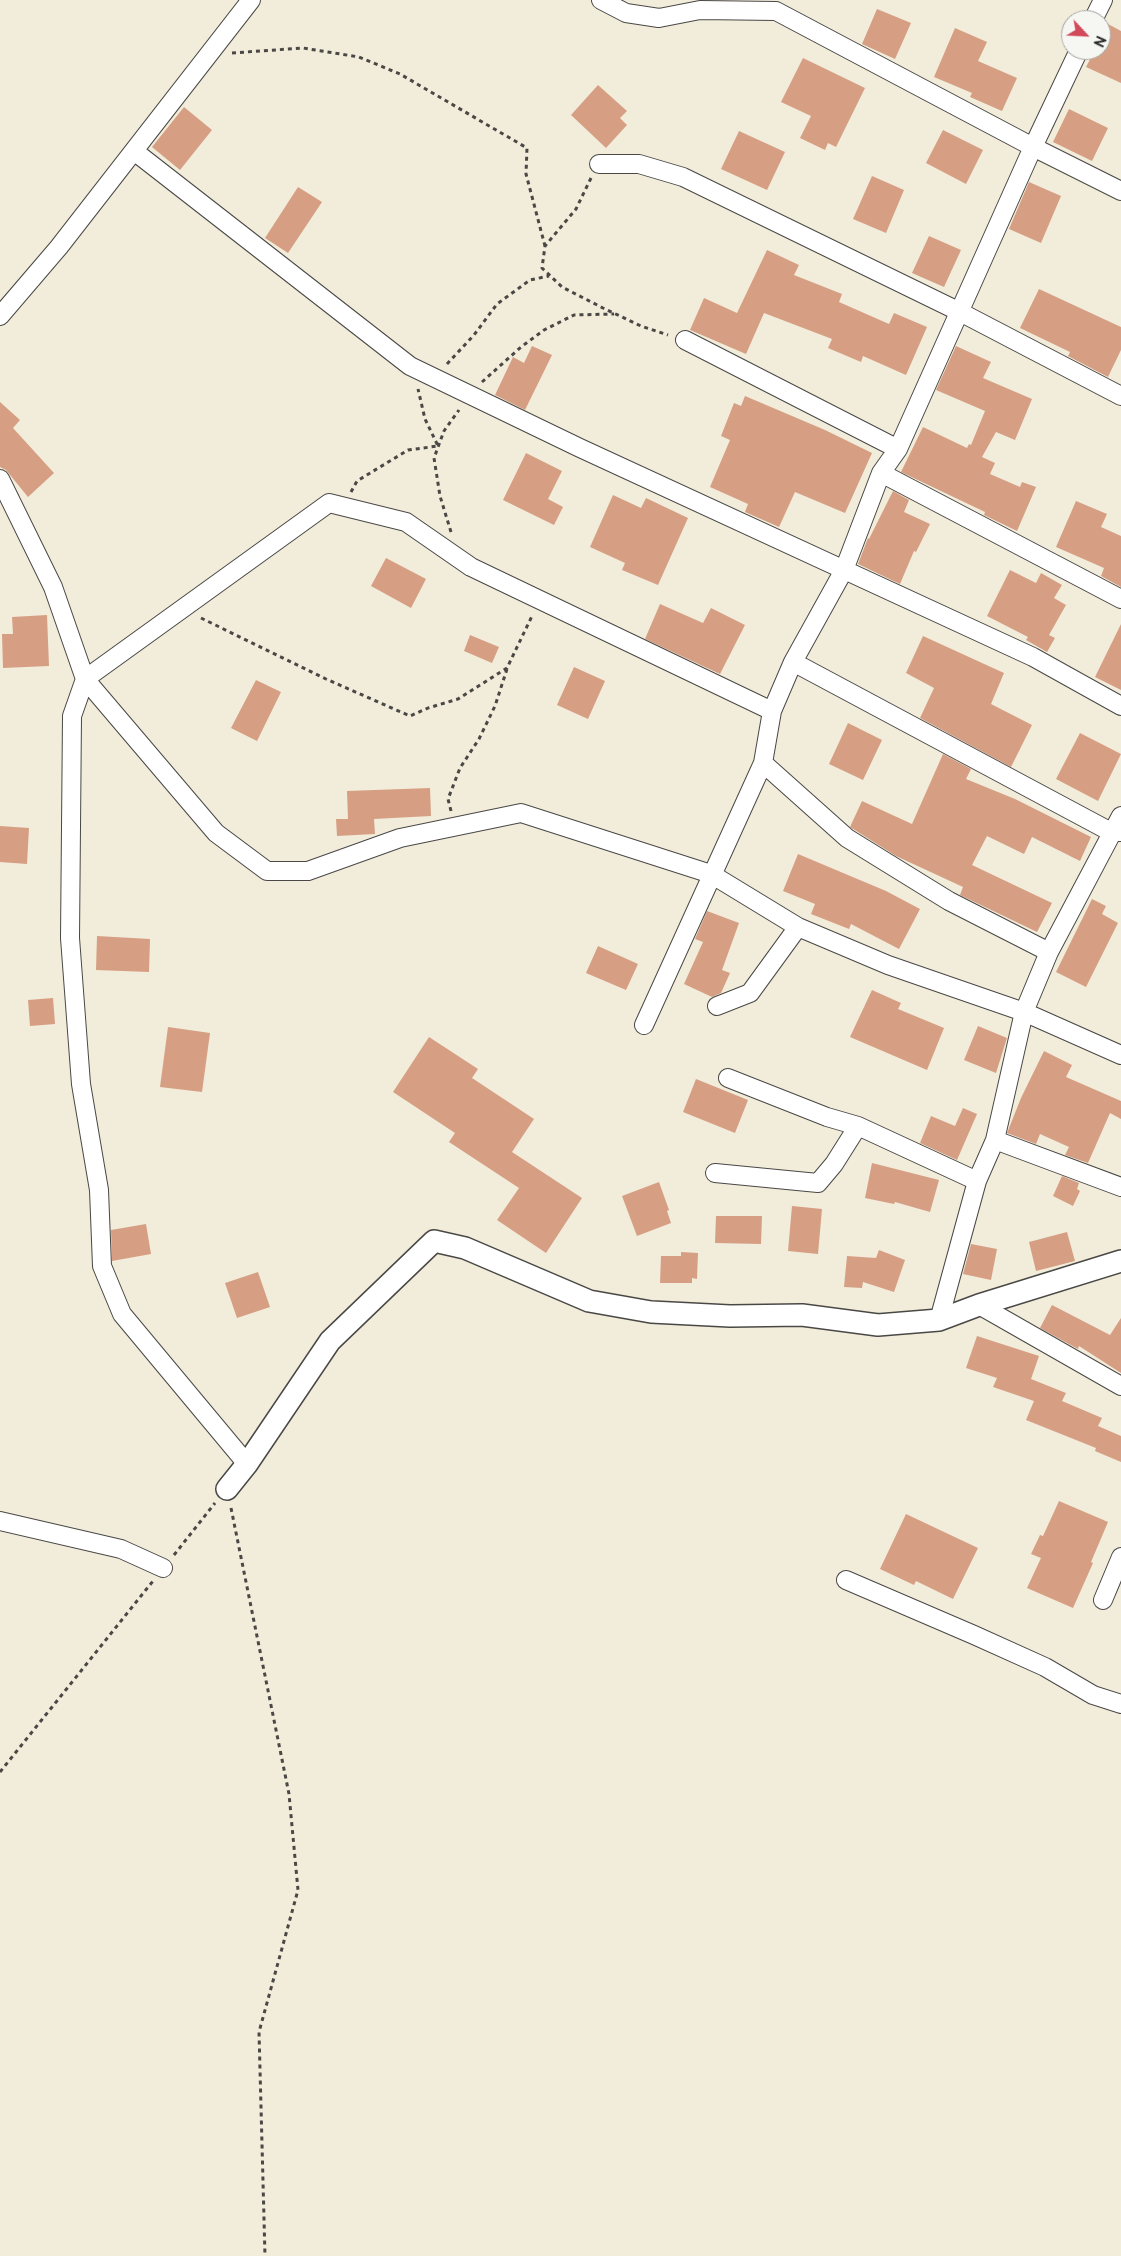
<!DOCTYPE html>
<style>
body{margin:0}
#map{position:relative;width:1121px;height:2256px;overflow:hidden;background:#f2ecdb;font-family:"Balsamiq Sans",sans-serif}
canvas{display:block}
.north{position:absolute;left:1061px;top:10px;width:50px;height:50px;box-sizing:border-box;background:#f6f6f2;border:1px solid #a5a5a2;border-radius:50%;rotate:115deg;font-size:14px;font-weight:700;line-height:20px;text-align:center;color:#2b2b2b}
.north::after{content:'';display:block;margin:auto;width:18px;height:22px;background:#d1495b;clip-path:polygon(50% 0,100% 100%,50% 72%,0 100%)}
</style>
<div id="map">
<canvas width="1121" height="2256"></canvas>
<div class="north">N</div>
</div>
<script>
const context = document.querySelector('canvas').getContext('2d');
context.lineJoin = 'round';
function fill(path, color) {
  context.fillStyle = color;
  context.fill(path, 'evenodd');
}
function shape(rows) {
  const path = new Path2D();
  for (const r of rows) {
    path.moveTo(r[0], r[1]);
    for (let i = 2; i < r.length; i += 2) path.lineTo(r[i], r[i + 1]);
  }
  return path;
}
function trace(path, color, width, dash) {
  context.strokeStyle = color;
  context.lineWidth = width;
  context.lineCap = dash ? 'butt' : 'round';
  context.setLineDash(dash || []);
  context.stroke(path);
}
fill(shape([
 [877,9,911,23,895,59,862,44],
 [1108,24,1121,31,1121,83,1086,67,1095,50,1101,50,1101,38],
 [955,28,987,42,978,61,1017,78,1002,111,970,97,972,93,934,77],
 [803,58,865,88,836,147,828,143,825,150,800,138,811,116,781,102],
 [598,85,627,111,620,118,627,125,606,148,571,115],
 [184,107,212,130,180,170,152,147],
 [1069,109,1108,128,1092,161,1053,142],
 [943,130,983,150,966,184,926,163],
 [739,131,785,152,767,190,721,169],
 [872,176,904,190,886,233,853,219],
 [1029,182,1061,196,1041,243,1009,229],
 [298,187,322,202,288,253,265,238],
 [929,236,961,250,944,287,912,273],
 [767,250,799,265,794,275,842,294,839,302,889,324,894,313,927,327,906,375,863,356,861,362,828,348,832,339,764,313,746,354,690,330,704,298,737,313],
 [1039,289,1121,327,1121,350,1108,377,1068,356,1070,352,1020,328],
 [532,346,552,355,525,410,495,395,513,357,524,363],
 [956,346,991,362,983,378,1032,399,1015,440,996,432,982,457,995,463,990,474,1020,487,1022,482,1036,487,1017,531,984,515,985,512,901,472,923,427,967,448,969,444,971,445,985,411,936,390],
 [745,396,825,430,872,453,845,513,795,492,779,527,745,512,748,504,710,487,730,440,721,436,734,403,741,406],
 [0,402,20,420,13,428,54,473,28,497,6,470,0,467],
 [526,453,562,471,548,499,563,507,554,525,503,500],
 [893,491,909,500,904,512,930,524,916,552,914,551,900,584,858,564,868,538,869,539],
 [613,495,641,508,646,498,688,518,658,585,622,570,625,563,590,547],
 [1076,501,1107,514,1101,527,1121,536,1121,587,1101,576,1104,568,1056,547],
 [386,558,426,579,411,608,371,586],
 [1010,570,1036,583,1041,573,1062,585,1054,598,1066,605,1049,635,1055,638,1047,652,1026,640,1028,637,987,616],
 [660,604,703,623,711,608,745,625,720,674,645,639],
 [47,615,49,666,3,668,2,634,13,634,12,617],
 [1121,624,1121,690,1095,677],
 [470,635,499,647,492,663,464,651],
 [923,636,1004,673,991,704,1032,725,1011,767,920,718,934,688,906,673],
 [574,667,605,681,588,719,557,705],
 [256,680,281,692,257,741,231,728],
 [848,723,882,740,863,780,829,764],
 [1080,733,1121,754,1098,801,1056,779],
 [943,754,971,769,966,779,1015,799,1091,837,1080,861,1032,837,1024,854,987,836,972,865,1052,903,1037,932,960,895,963,887,896,856,850,827,862,801,912,824],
 [430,788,431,816,374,819,375,834,337,836,336,819,348,819,347,791],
 [0,826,29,828,27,864,0,862],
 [798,854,886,891,920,909,899,949,851,924,849,929,811,914,815,904,783,891],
 [1092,899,1106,906,1102,914,1118,923,1086,987,1056,972],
 [707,911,739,923,722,970,730,973,721,993,712,997,684,984,703,942,695,939],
 [97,936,150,939,149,972,96,970],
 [598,946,638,964,626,990,586,973],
 [872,990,901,1003,898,1009,944,1028,927,1070,850,1037],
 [53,998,55,1024,30,1026,28,1000],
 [978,1026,1007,1038,996,1073,964,1060],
 [168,1027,210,1033,202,1092,160,1087],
 [429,1037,478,1069,472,1078,534,1119,512,1152,582,1198,546,1253,497,1220,519,1188,449,1142,455,1133,393,1092],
 [1044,1051,1072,1065,1066,1077,1121,1101,1121,1119,1110,1113,1088,1163,1065,1155,1069,1147,1040,1134,1036,1144,1007,1133,1021,1098],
 [696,1079,748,1100,735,1133,683,1112],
 [963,1108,977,1114,957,1160,920,1143,931,1116,955,1126],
 [872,1163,939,1180,930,1212,895,1202,894,1204,865,1198],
 [1062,1176,1079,1183,1077,1189,1080,1191,1073,1206,1053,1196],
 [659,1182,669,1210,667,1211,671,1223,637,1236,622,1196],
 [792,1206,822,1209,818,1254,788,1251],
 [716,1216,762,1216,761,1244,715,1243],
 [146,1224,151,1254,112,1261,111,1230],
 [1067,1232,1075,1261,1036,1271,1029,1242],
 [971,1244,997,1249,991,1280,963,1274],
 [879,1250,905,1260,894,1292,863,1282,862,1288,844,1287,847,1256,876,1258],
 [681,1252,698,1253,697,1279,692,1278,692,1283,660,1283,661,1256,681,1256],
 [258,1272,270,1307,237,1318,225,1283],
 [1052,1305,1110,1335,1121,1318,1121,1373,1079,1346,1078,1349,1040,1328],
 [977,1336,1039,1356,1031,1379,1066,1393,1062,1401,1102,1418,1098,1426,1121,1436,1121,1462,1095,1451,1096,1448,1026,1420,1034,1401,993,1387,997,1378,966,1368],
 [1059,1501,1108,1522,1091,1562,1093,1563,1073,1608,1027,1588,1041,1558,1031,1554,1040,1535,1043,1536],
 [906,1514,978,1548,953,1599,916,1581,914,1585,880,1569]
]), '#d69f83');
const minor = shape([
 [601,0,626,13,659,18,700,10,776,11,1033,147,1121,191],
 [1093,20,1103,0],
 [134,151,410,366,580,448,1033,657,1121,706],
 [599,164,639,164,683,177,960,312,1121,396],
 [0,316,59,247,251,0],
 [685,340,898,449],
 [881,473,1121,599],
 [0,479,53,587,85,679,216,833,267,871,308,871,400,838,521,813,711,874,798,927,888,965,1024,1012,1121,1055],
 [793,662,1111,832,1121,832],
 [763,763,847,838,949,901,1049,952],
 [717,1006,750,993,798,927],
 [644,1025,763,763,772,711,793,662,844,570,881,473,898,449,1033,147,1079,50],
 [728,1078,827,1117,858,1126],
 [995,1140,1121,1187],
 [715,1173,818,1183,834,1164,858,1126,977,1181],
 [979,1305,1121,1386],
 [939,1320,977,1181,995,1140,1024,1012,1049,952,1121,816],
 [247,1464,122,1314,102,1266,99,1190,81,1084,70,938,72,716,85,679,329,503,406,522,471,567,772,711],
 [0,1521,121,1549,163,1568],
 [846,1580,974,1635,1045,1667,1093,1695,1121,1704],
 [1103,1600,1121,1557]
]);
const tertiary = shape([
 [227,1489,247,1464,330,1341,434,1241,465,1248,589,1301,651,1312,730,1316,802,1315,878,1325,939,1320,979,1305,1121,1261]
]);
trace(minor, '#494845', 20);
trace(tertiary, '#494845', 24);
trace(shape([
 [232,53,303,48,359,57,400,74,527,148,526,174,545,246],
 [591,178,576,209,545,246,542,268,562,287,603,308,641,326,668,335],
 [447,364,474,335,497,304,530,280,549,276],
 [482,382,521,347,544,330,574,315,614,314],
 [351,492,357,481,408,450,438,446,425,419,418,389],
 [451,532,440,496,434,458,444,431,459,410],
 [201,618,326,679,410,716,428,708,458,699,507,668,532,616],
 [451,811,448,799,460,768,479,739,495,706,507,669],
 [231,1508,289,1794,298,1890,259,2032,265,2256],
 [174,1555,215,1503],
 [0,1772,153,1581]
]), '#494845', 3, [4, 4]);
trace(minor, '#fff', 18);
trace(tertiary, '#fff', 21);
</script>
